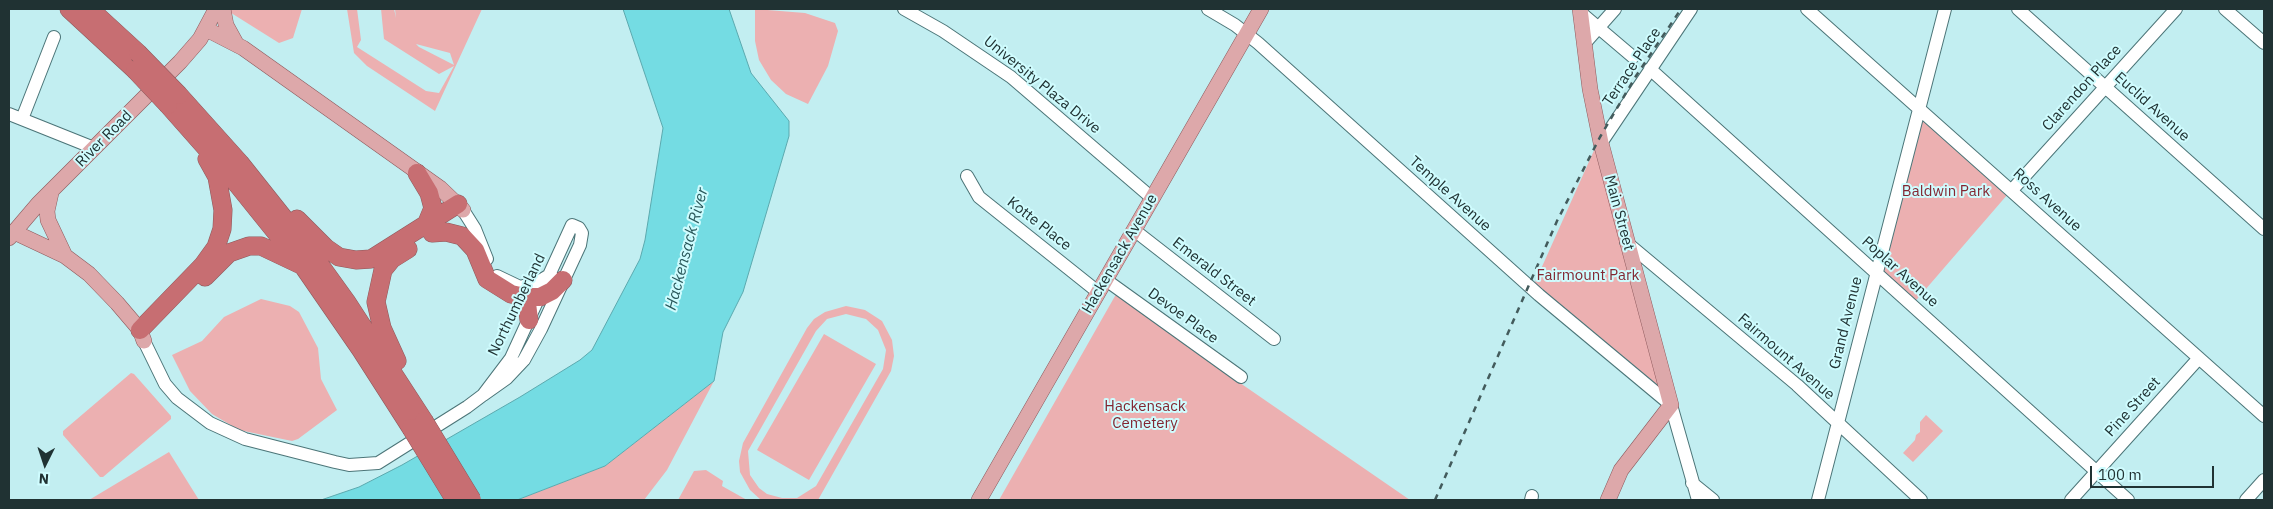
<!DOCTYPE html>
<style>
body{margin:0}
#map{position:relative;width:2273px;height:509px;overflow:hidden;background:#c2eef1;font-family:"IBM Plex Sans",sans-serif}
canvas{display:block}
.frame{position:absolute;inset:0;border:10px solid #203233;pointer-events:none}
.north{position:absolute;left:20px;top:439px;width:50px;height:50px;-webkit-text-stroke:4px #cffcfe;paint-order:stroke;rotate:184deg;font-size:14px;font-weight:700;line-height:20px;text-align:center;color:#203233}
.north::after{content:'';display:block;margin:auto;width:18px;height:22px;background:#203233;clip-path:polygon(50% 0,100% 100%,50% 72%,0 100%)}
.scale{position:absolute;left:2090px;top:466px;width:124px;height:22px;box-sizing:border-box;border:2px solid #203233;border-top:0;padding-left:6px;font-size:15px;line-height:18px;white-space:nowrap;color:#203233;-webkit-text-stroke:4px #cffcfe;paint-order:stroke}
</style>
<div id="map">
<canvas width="2273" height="509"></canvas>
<div class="frame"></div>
<div class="north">N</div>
<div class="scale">100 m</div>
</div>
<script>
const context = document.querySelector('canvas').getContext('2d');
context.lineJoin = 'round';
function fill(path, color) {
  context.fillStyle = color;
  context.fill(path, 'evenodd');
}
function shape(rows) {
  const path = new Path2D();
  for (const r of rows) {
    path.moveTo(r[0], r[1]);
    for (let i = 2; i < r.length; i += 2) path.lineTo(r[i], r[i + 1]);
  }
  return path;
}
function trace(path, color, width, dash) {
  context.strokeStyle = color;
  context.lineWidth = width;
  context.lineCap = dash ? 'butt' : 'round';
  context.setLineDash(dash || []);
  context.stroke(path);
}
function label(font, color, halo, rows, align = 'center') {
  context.font = font + ' "IBM Plex Sans",sans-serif';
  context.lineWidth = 4;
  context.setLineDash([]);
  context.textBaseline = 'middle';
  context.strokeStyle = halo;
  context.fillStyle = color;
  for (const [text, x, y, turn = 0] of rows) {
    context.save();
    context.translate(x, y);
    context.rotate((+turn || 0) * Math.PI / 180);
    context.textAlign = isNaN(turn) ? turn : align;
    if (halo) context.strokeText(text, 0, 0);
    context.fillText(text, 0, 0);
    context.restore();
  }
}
fill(shape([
 [229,9,302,9,293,38,279,43,228,11],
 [347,9,357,9,361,40,357,47,426,91,439,93,454,66,439,74,384,39,381,9,394,9,396,18,395,9,482,9,435,111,367,66,354,53],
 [416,44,450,53,454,65,419,47],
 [755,9,805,13,835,23,838,31,828,66,808,104,786,94,771,80,759,60,755,41],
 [1919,109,2014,187,1912,305,1876,273],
 [1600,137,1671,405,1532,289],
 [1119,289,1243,385,1410,500,999,500],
 [261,299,290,306,299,312,318,348,321,379,337,410,298,439,292,441,239,430,212,414,190,391,172,355,202,341,224,317],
 [846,306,865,310,882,321,892,340,894,356,891,371,818,500,761,500,750,490,740,472,739,461,743,443,807,328,814,319,825,312],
 [846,314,866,319,878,330,886,350,883,369,816,486,797,498,782,498,767,494,759,488,750,475,748,451,816,331,827,319],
 [824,334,876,364,809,480,757,450],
 [131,373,134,374,171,416,171,419,103,477,100,477,63,435,63,431],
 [714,381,667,470,644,500,517,500,605,466],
 [1926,415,1943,431,1913,462,1903,453,1915,440,1916,435,1920,432,1920,422],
 [169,452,199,500,89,500],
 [706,470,723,481,722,486,747,500,678,500,694,471]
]), '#ecb0b1');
const water = shape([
 [623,9,729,9,751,73,789,121,789,136,743,292,723,332,714,381,605,466,517,500,321,500,359,487,402,465,520,397,580,360,592,350,640,259,645,240,663,128,623,9]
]);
fill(water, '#74dce3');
trace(water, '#5ba9ae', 1);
const minor = shape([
 [904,9,943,31,1011,77,1152,198],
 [1208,9,1235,25,1258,43,1539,295,1671,405,1698,500],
 [1807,9,2264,416],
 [2018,9,2264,229],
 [2225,9,2264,43],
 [1580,12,1633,57],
 [1584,44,1615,9],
 [1650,69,2128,500],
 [9,114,94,148],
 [22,119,54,37],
 [1601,143,1691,9],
 [967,176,979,197,1098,292],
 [2012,190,2176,9],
 [463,210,475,229,487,259],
 [1134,230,1274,339],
 [1626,242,1797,385,1921,500],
 [497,276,520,287,538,282,551,274],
 [1106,280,1241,377],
 [144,341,165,384,177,398,210,423,245,439,335,462,349,465,378,463,467,407,483,395,507,378,524,360,541,329,580,245,582,233,579,228,572,225,511,358,483,395],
 [1692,483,1713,500],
 [1531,500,1532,496],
 [1818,500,1945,9],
 [2071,500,2199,358],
 [2246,500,2264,480]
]);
const major = shape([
 [223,9,226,25,237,45],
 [1580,9,1590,89,1601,143,1671,405,1621,470,1608,500],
 [206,29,243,48,440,188,463,210],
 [51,193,47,211,48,220,65,256],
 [14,232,65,256,89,274,117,303,140,330,144,341],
 [9,238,38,204,180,62,200,39,216,9],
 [979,500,1261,9]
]);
const highway = shape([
 [69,9,135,70],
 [90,9,138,53],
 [179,95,240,163,310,251,346,301,424,421],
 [168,105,229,174,303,266,361,350,411,428],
 [417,173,429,193,433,208,426,225],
 [297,219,326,248,339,257,356,260,371,259,458,204],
 [432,233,446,232,462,236,475,250,487,279,511,294,525,297,540,297,552,291,563,280],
 [205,277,229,253,249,246,261,246,299,264],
 [522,297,527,303,529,320],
 [140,330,203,265,216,247,222,229,223,210,217,177,207,159],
 [397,361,382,328,376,302,383,270,392,259,408,249]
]);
trace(minor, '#4c7578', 14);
trace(major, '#8d595c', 16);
trace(highway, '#8d595c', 19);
trace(minor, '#fff', 12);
trace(major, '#dda8aa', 15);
trace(highway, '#c76e72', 18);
trace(shape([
 [1435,500,1557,221,1600,137,1636,76,1681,9]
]), '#435b5c', 2.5, [6, 6]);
const highwayBridge = shape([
 [138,53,179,95],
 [135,70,168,105],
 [424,421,472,500],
 [411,428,455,500]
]);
trace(highwayBridge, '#8d595c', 19, []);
trace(highwayBridge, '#c76e72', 18);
label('15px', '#203233', '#cffcfe', [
 ["Terrace Place",1632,67,-56],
 ["University Plaza Drive",1042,85,39],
 ["Clarendon Place",2082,88,-48],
 ["Euclid Avenue",2152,107,42],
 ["River Road",104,139,-45],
 ["Temple Avenue",1450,194,42],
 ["Ross Avenue",2047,200,42],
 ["Main Street",1619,213,75],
 ["Kotte Place",1039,224,38],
 ["Hackensack Avenue",1120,254,-60],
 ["Emerald Street",1214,272,38],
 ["Poplar Avenue",1900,272,42],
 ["Northumberland",517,305,-64],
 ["Devoe Place",1183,316,36],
 ["Grand Avenue",1846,323,-76],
 ["Fairmount Avenue",1786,357,41],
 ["Pine Street",2133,407,-48]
]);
label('15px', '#832631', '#cffcfe', [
 ["Baldwin Park",1946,192],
 ["Fairmount Park",1588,276],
 ["Hackensack",1145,407],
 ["Cemetery",1145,424]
]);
label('italic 16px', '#2a585b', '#cffcfe', [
 ["Hackensack River",687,249,-75]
]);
</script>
